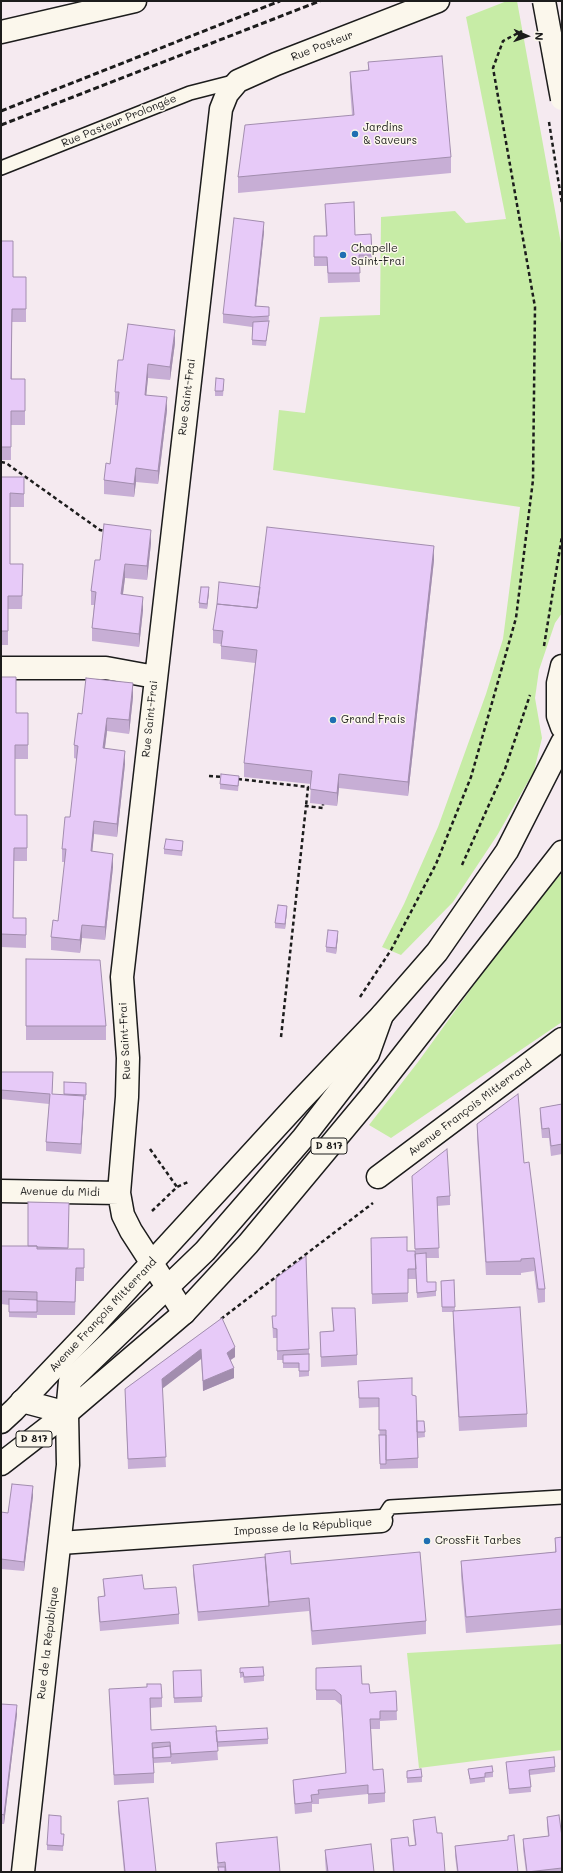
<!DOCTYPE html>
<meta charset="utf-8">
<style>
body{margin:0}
#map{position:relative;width:563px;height:1873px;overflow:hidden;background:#f5eaf0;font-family:Mali,sans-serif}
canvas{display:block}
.frame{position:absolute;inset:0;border:2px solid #1c1c1c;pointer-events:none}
.north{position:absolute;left:507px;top:16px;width:40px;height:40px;-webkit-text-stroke:3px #fbf7ec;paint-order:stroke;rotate:92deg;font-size:11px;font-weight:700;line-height:16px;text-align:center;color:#1c1c1c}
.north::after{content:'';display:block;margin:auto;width:14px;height:18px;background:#1c1c1c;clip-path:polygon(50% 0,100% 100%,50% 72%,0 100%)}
</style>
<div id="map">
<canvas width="563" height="1873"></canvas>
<div class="frame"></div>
<div class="north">N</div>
</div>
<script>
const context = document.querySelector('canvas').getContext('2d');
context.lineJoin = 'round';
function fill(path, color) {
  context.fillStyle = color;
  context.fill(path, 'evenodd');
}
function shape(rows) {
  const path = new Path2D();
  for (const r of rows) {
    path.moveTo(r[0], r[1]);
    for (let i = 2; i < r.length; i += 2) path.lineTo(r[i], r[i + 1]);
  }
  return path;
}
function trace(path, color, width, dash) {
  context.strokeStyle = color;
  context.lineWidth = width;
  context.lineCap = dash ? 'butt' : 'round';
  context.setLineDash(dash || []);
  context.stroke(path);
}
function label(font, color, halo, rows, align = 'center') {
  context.font = font + ' Mali,sans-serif';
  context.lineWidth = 3;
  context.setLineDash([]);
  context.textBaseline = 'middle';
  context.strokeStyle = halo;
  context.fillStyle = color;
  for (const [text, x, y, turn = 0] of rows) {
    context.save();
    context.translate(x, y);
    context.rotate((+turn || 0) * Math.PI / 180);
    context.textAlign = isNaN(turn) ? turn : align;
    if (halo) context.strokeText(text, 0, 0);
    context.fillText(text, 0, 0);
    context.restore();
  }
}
fill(shape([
 [507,1,517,1,562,249,562,613,555,623,539,670,535,698,542,738,534,771,498,834,453,902,401,955,382,947,404,904,438,827,486,694,503,639,520,507,273,470,279,410,305,413,320,317,380,315,381,217,455,211,466,223,506,219,466,17],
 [562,873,562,1022,391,1138,369,1125,418,1062,526,913],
 [562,1644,562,1750,419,1768,407,1653]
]), '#c7eca6');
const lane = shape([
 [1,168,190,93,237,81],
 [381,1521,390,1507,562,1497]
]);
const street = shape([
 [1,668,106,668,155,677],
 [378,1177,562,1039],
 [1,1191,119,1193],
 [184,1313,131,1231,123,1215,119,1193,127,1097,128,1058,122,977,221,109,227,94,238,81,276,64,438,1],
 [60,1543,381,1521]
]);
const secondary = shape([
 [1,32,135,1],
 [22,1401,67,1413],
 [23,1872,68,1465,67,1413,70,1381,205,1251,303,1138,368,1054,382,1015]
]);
const primary = shape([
 [562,666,558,683,558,716,562,727],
 [1,1422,14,1410,89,1331,301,1100,382,1015,437,952,507,851,562,743],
 [1,1464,67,1413,184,1313,248,1244,373,1094,562,852]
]);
trace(lane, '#1c1c1c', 16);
trace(street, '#1c1c1c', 25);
trace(secondary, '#1c1c1c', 25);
trace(primary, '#1c1c1c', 25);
trace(shape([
 [1,462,6,463,100,530,105,531],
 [544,646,562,536],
 [209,776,223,777],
 [238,779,308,787,306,806],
 [462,865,505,769,530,695],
 [360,997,391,950,436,864,471,777,516,618,533,480,535,307,493,68,503,41,522,31],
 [281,1037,306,806,323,808,323,804],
 [150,1149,177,1187],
 [152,1211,177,1187,188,1182],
 [221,1319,373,1203]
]), '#1c1c1c', 2.5, [4, 3]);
trace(lane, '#fbf7ec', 13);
trace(street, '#fbf7ec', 22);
trace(secondary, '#fbf7ec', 22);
trace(primary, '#fbf7ec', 22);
trace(shape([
 [1,111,280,1],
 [1,125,320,1]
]), '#1c1c1c', 3, [6, 3]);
const primaryBridge = shape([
 [544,1,562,99]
]);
trace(primaryBridge, '#1c1c1c', 25, []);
trace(shape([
 [549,122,562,204]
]), '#1c1c1c', 2.5, [4, 3]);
trace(primaryBridge, '#fbf7ec', 22);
fill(shape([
 [368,62,451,157,451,173,238,193,238,177,352,115,350,87,350,72,368,70],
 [325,204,355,235,371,234,372,265,359,265,360,282,328,283,327,266,314,266,314,236,326,236],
 [264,232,256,306,269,317,266,346,252,345,252,327,223,323,223,314],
 [1,241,13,277,26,277,26,322,12,322,12,379,25,379,25,425,11,425,11,460,1,460],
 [175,343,170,380,148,378,146,395,167,410,158,484,136,482,134,497,104,494,104,480,110,464,118,405,115,405,115,392,123,360],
 [224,384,223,396,215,396,215,391],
 [1,477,24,477,24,507,10,507,10,564,23,564,22,609,8,609,8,645,1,645],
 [151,543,147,580,125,578,123,594,143,610,139,647,92,641,92,628,94,605,91,605,91,591,100,560],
 [434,560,408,796,339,788,337,806,310,803,311,784,244,777,244,763,255,663,221,659,221,644,213,643,213,630,217,604,260,587],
 [209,592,207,609,199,608,199,603],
 [1,677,16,713,28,713,28,759,15,759,15,815,27,815,27,861,14,861,13,918,26,918,26,948,1,947],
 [133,697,129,734,107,731,105,748,125,764,117,837,94,834,92,852,113,867,105,940,82,938,80,953,51,950,51,937,58,921,65,862,62,862,62,849,70,817,77,759,74,758,74,745,82,714],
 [239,781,238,791,220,789,220,784],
 [183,846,182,856,164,854,164,849],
 [287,911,285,929,275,928,275,923],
 [338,936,336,954,326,952,326,947],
 [26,959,106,1026,106,1040,26,1040],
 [1,1072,53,1082,52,1094,64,1095,64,1082,86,1083,86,1100,84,1100,81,1154,46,1151,46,1142,49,1104,1,1099],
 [562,1104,562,1154,551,1156,549,1138,542,1138,540,1117,540,1108],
 [477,1124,524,1163,545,1289,545,1302,538,1303,534,1271,521,1273,521,1275,486,1275,477,1138],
 [412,1176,450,1196,450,1205,437,1206,439,1258,426,1258,427,1282,436,1291,436,1296,417,1298,416,1278,416,1279,408,1279,408,1302,372,1304,371,1248,407,1251,415,1251],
 [69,1203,68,1249,84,1249,84,1281,76,1281,75,1315,37,1315,37,1307,37,1318,9,1317,9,1305,1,1304,1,1246,28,1246],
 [454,1280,455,1311,527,1414,527,1427,459,1431,453,1325,453,1312,442,1312,441,1281],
 [332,1308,357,1355,357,1365,321,1367,320,1332,333,1331],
 [272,1316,309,1349,309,1376,299,1377,299,1368,283,1368,283,1360,277,1360,277,1338,273,1338],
 [222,1318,235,1357,231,1360,234,1378,203,1391,201,1359,162,1388,166,1467,128,1469,125,1389],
 [358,1381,412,1395,417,1421,424,1421,425,1437,418,1438,418,1468,380,1469,379,1407,359,1408],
 [33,1496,24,1571,1,1569,1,1512,8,1513],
 [562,1537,562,1625,466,1633,461,1576,461,1561,555,1552,555,1538],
 [291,1564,426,1621,426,1634,312,1645,309,1611,198,1621,193,1574,193,1565],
 [103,1579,144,1589,179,1614,179,1624,100,1631,98,1607,98,1597,104,1596],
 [240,1668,264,1676,264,1681,244,1683,243,1677,240,1678],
 [316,1668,362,1684,370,1693,396,1691,397,1720,380,1721,380,1729,371,1729,373,1770,385,1793,385,1802,368,1804,368,1794,319,1799,319,1804,312,1804,312,1812,295,1814,293,1789,293,1780,346,1774,341,1705,335,1700,316,1700],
 [173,1676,202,1697,202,1702,174,1703],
 [109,1689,162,1698,162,1707,150,1708,151,1730,216,1731,268,1739,268,1744,217,1747,218,1760,171,1764,171,1762,154,1763,154,1783,114,1785],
 [1,1704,17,1714,4,1824,1,1824],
 [506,1762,555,1767,555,1772,530,1775,531,1792,509,1794],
 [468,1769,493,1772,493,1777,485,1778,485,1782,470,1784],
 [407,1771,422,1777,422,1782,407,1783],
 [118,1801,156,1872,124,1872,118,1811],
 [547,1817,562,1837,562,1872,526,1872,523,1849,523,1839,548,1836,547,1826],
 [413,1820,437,1833,445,1872,393,1872,391,1848,391,1839,409,1846,415,1845,413,1829],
 [61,1834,64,1834,63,1851,47,1850,47,1845],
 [508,1836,518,1872,457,1872,455,1856,455,1846,508,1841],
 [216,1843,280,1872,218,1872,216,1852],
 [325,1850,374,1872,326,1872,325,1859]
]), '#c7aed5');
fill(shape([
 [264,222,264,232,255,316,255,306],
 [175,330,175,343,170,380,170,367],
 [148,364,148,378,145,408,145,395],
 [167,397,167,410,158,484,158,471],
 [136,468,136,482,134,497,134,484],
 [151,530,151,543,147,580,147,566],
 [434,546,434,560,408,796,408,782],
 [125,564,125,578,121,608,121,594],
 [209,587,209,592,207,609,207,604],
 [143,597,143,610,139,647,139,634],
 [133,683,133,697,129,734,129,720],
 [107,718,107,731,103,761,103,748],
 [125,751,125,764,117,837,117,824],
 [339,774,339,788,337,806,337,793],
 [94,821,94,834,91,865,91,851],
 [113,854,113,867,105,940,105,927],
 [287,906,287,911,285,929,285,924],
 [82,925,82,938,80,953,80,940],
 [338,931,338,936,336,954,336,948],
 [84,1096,84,1106,81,1154,81,1144],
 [235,1347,235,1357,227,1362,227,1353],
 [201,1349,201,1359,162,1389,162,1379],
 [234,1368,234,1378,203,1391,203,1381],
 [33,1486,33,1496,24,1571,24,1562],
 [17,1705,17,1714,4,1824,4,1815]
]), '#a28dae');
const building = shape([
 [442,56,451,157,238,177,245,125,354,115,350,72,369,70,368,62,442,56],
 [354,202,355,235,371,234,372,255,359,255,360,273,328,273,327,257,314,257,314,236,327,236,325,204,354,202],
 [234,218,264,222,255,306,269,307,269,316,253,317,223,314,234,218],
 [1,241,13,241,13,277,26,277,26,309,12,309,11,379,25,379,25,411,11,411,11,447,1,447,1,241],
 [269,321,266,341,252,340,253,322,269,321],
 [128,324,175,330,170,367,148,364,145,395,167,397,158,471,136,468,134,484,104,480,106,463,110,464,119,392,115,392,118,360,123,360,128,324],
 [216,378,224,379,223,391,215,391,216,378],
 [1,477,24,477,24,494,10,493,10,564,23,564,22,596,8,596,8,631,1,631,1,477],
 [104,524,151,530,147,566,125,564,121,594,143,597,139,634,92,628,96,592,91,591,95,560,100,560,104,524],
 [267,527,434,546,408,782,339,774,337,793,310,789,312,771,244,763,257,650,221,646,223,631,213,630,217,604,257,608,267,527],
 [219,582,260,587,257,608,217,604,219,582],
 [201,587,209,587,207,604,199,603,201,587],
 [1,677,16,677,16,713,28,713,28,745,15,745,15,815,27,815,27,848,14,848,13,918,26,918,26,935,1,934,1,677],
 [86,678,133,683,129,720,107,718,103,748,125,751,117,824,94,821,91,851,113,854,105,927,82,925,80,940,51,937,53,920,58,921,66,849,62,849,65,817,70,817,78,746,74,745,78,713,82,714,86,678],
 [221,774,239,776,238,786,220,784,221,774],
 [166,839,183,841,182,851,164,849,166,839],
 [278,905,287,906,285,924,275,923,278,905],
 [328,930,338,931,336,948,326,947,328,930],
 [26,959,100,960,106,1026,26,1026,26,959],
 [1,1072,53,1072,52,1094,84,1096,81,1144,46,1142,50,1094,1,1090,1,1072],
 [64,1082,86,1083,86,1095,64,1094,64,1082],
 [518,1094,524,1163,529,1162,545,1289,538,1289,534,1258,521,1259,521,1261,486,1262,477,1124,518,1094],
 [562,1104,562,1144,551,1146,549,1128,542,1129,540,1108,562,1104],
 [447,1149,450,1196,437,1197,439,1248,415,1249,412,1176,447,1149],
 [28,1202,69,1203,68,1248,37,1247,37,1246,28,1246,28,1202],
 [407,1237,407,1251,415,1251,416,1269,408,1269,408,1293,372,1294,371,1238,407,1237],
 [1,1246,37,1246,37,1249,84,1249,84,1268,76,1268,75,1302,37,1301,37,1292,1,1291,1,1246],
 [426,1253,427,1282,436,1282,436,1291,417,1293,415,1254,426,1253],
 [306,1256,309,1349,277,1351,277,1329,273,1328,272,1316,276,1316,276,1278,306,1256],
 [454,1280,455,1307,442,1307,441,1281,454,1280],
 [9,1299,37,1300,37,1312,9,1312,9,1299],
 [520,1307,527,1414,459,1417,453,1311,520,1307],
 [332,1308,355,1308,357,1355,321,1357,320,1332,334,1331,332,1308],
 [222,1318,235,1347,227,1353,234,1368,203,1381,201,1349,162,1379,166,1457,128,1459,125,1389,222,1318],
 [309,1354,309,1371,299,1371,299,1363,283,1363,283,1355,309,1354],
 [412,1378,412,1395,416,1396,418,1458,386,1460,386,1430,379,1430,379,1398,359,1398,358,1381,412,1378],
 [417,1421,424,1421,425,1432,417,1432,417,1421],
 [379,1435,386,1435,386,1464,380,1464,379,1435],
 [12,1484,33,1486,24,1562,1,1559,1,1512,8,1513,12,1484],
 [562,1537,562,1609,466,1617,461,1561,556,1552,555,1538,562,1537],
 [290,1551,291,1564,420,1552,426,1621,312,1631,309,1598,269,1602,265,1554,290,1551],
 [265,1557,269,1606,198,1612,193,1565,265,1557],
 [142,1575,144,1589,176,1587,179,1614,100,1622,98,1597,105,1596,103,1579,142,1575],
 [361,1666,362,1684,369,1684,370,1693,396,1691,397,1711,380,1711,380,1719,370,1719,373,1770,383,1769,385,1793,368,1794,368,1785,318,1790,319,1794,311,1795,312,1802,295,1804,293,1780,346,1773,341,1695,335,1690,316,1690,316,1668,361,1666],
 [263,1667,264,1676,244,1677,243,1672,240,1673,240,1668,263,1667],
 [201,1670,202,1697,174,1698,173,1671,201,1670],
 [147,1684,161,1684,162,1698,150,1698,151,1730,216,1726,218,1751,171,1754,170,1742,152,1743,154,1773,114,1775,109,1689,147,1687,147,1684],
 [1,1704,17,1705,4,1815,1,1814,1,1704],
 [267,1728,268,1739,217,1742,216,1731,267,1728],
 [170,1746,171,1757,153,1758,153,1748,170,1746],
 [554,1757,555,1767,529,1770,531,1787,509,1789,506,1762,554,1757],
 [492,1766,493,1772,485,1773,485,1777,470,1779,468,1769,492,1766],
 [421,1769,422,1777,407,1778,407,1771,421,1769],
 [148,1798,156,1872,125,1872,118,1801,148,1798],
 [49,1815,61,1816,61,1834,64,1834,63,1846,47,1845,49,1815],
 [559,1815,562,1837,562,1868,527,1872,523,1839,549,1836,547,1817,559,1815],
 [435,1817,437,1833,442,1833,445,1872,394,1872,391,1839,408,1837,409,1846,416,1845,413,1820,435,1817],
 [514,1835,518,1872,458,1872,455,1846,508,1840,508,1836,514,1835],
 [277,1837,280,1872,226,1872,225,1862,218,1863,216,1843,277,1837],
 [371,1844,374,1872,328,1872,325,1850,371,1844],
 [218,1867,225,1867,225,1872,219,1872,218,1867]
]);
fill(building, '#e7caf8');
trace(building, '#a28dae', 1);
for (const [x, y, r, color] of [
 [355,134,4,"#1f6fb2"],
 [343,255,4,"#1f6fb2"],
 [333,720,4,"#1f6fb2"],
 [427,1541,4,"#1f6fb2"]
]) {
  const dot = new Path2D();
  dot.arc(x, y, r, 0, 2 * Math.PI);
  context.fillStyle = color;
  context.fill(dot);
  trace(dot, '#fbf7ec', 1.5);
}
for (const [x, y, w] of [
 [329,1146,36],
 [34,1439,36]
]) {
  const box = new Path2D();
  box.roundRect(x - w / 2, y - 8, w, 16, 3);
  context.fillStyle = '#fbf7ec';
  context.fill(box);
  trace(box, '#1c1c1c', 1);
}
label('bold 10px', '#1c1c1c', null, [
 ["D 817",329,1146],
 ["D 817",34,1439]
]);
label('11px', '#1c1c1c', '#fbf7ec', [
 ["Rue Pasteur",322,46,-21],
 ["Rue Pasteur Prolongée",119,121,-22],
 ["Rue Saint-Frai",187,397,-83],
 ["Rue Saint-Frai",150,719,-84],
 ["Rue Saint-Frai",125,1041,-93],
 ["Avenue François Mitterrand",470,1108,-37],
 ["Avenue du Midi",60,1192,1],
 ["Avenue François Mitterrand",103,1315,-47],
 ["Impasse de la République",303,1527,-4],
 ["Rue de la République",48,1643,-83]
]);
label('11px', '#1c1c1c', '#fbf7ec', [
 ["Jardins",363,128],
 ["& Saveurs",363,141],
 ["Chapelle",351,249],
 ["Saint-Frai",351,262],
 ["Grand Frais",341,720],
 ["CrossFit Tarbes",435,1541]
], 'left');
</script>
